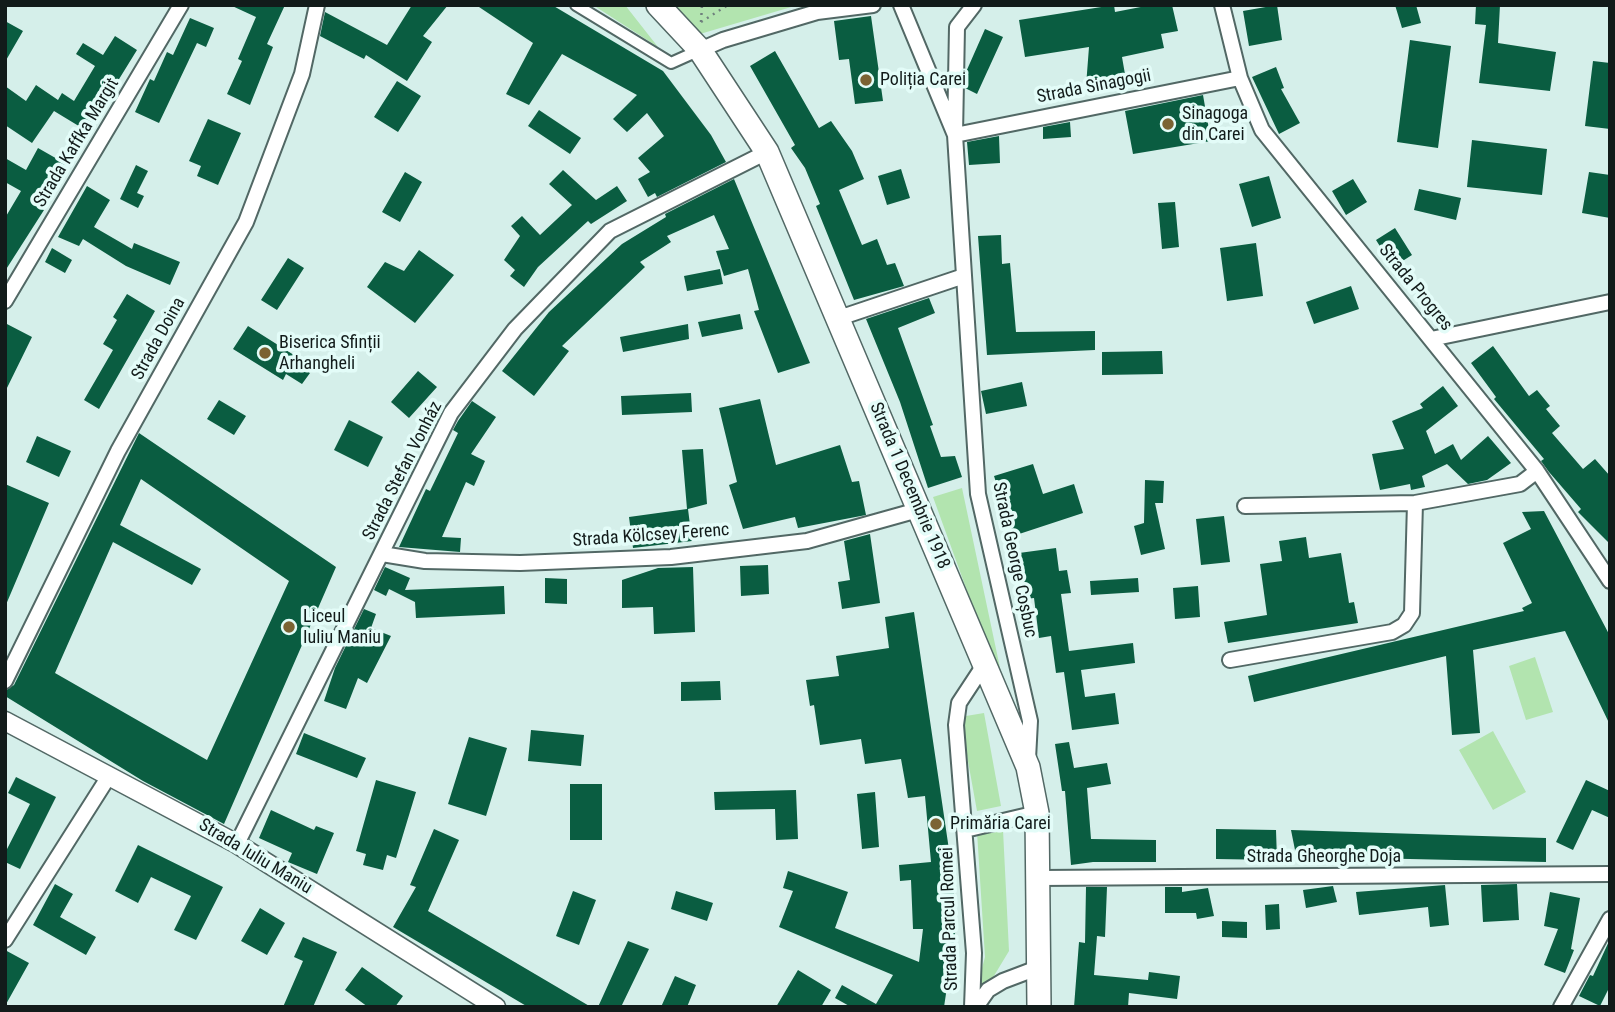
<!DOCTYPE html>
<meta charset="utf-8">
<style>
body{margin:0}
#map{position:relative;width:1615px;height:1012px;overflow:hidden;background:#d5efea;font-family:"Roboto Condensed",sans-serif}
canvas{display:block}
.frame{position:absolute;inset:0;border:7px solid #121b1a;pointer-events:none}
</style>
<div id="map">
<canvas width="1615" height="1012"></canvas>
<div class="frame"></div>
</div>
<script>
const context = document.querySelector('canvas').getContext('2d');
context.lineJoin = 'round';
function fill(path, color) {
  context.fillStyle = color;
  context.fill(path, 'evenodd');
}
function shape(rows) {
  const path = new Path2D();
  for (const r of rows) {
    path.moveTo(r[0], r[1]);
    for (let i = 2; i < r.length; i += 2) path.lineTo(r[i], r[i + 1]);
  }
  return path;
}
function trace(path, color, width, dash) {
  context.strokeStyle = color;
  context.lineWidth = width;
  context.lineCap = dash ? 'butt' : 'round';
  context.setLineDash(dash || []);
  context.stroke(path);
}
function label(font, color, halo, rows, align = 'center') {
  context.font = font + ' "Roboto Condensed",sans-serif';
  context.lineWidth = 7;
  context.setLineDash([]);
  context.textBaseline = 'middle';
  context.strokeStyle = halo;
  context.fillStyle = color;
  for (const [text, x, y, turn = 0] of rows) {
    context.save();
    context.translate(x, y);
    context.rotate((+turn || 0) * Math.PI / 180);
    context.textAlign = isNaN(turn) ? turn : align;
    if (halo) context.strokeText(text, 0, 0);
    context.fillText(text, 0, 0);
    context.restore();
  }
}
fill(shape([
 [593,5,625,5,658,47],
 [675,5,798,5,700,34],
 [962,488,1007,701,933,497],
 [1535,657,1553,712,1526,720,1509,666],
 [984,713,1001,806,977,811,960,717],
 [1493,731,1526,792,1493,810,1459,750],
 [1003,830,1009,951,986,989,975,994,985,957,977,832]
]), '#b2e4af');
fill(shape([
 [230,5,285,5,267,44,273,47,250,105,227,94,242,61,238,59,256,17],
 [412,5,448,5,423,36,432,42,407,81,366,55,364,59,320,36,325,12,387,45],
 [476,5,552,5,663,71,711,135,726,162,657,197,655,193,648,197,638,179,650,172,638,158,664,136,647,113,627,132,613,119,637,95,562,54,529,105,506,94,533,43],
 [1114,5,1115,12,1151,5,1172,5,1178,31,1161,34,1164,48,1122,57,1126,80,1086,86,1089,47,1025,57,1019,20],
 [1277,5,1282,40,1249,46,1243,11],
 [1395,5,1416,5,1421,23,1402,28],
 [1476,5,1500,5,1498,43,1556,52,1550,91,1479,83,1486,25,1475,24],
 [871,16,883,101,855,104,849,59,839,60,834,21],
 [190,18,214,28,206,47,197,43,159,123,135,112,150,79,154,81,167,52,173,55],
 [5,21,23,31,5,62],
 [985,29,1003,37,977,94,965,88,966,72],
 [115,36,137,50,87,131,54,111,32,143,5,125,5,86,26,101,36,85,58,100,62,93,74,101,95,66,76,54,83,43,103,55],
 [1410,40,1451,46,1438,148,1397,142],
 [775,51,819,128,831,121,852,151,864,179,839,190,862,245,877,239,887,265,895,263,904,286,854,300,816,206,820,204,805,168,791,148,795,145,750,66],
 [1593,61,1610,63,1610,129,1585,126],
 [1276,67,1284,88,1281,89,1300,123,1279,134,1252,77],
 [397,81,421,96,398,132,374,117],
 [1203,95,1211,141,1133,154,1125,111],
 [539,110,581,138,570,154,528,126],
 [208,119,241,133,218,185,197,176,201,166,189,161],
 [1070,122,1071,137,1043,139,1043,127],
 [999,136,1000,163,969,165,967,142],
 [1472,140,1547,149,1542,195,1467,187],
 [38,148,66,164,41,208,44,210,5,271,5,218,21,191,5,182,5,158,26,170],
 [136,165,148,171,137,193,144,196,138,208,120,199],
 [901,169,910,198,887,205,878,176],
 [563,170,596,200,617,186,627,201,591,224,588,221,538,267,524,287,510,276,515,270,504,260,520,236,511,226,522,216,540,235,572,205,549,184],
 [405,172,422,182,400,222,382,212],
 [1589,172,1610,175,1610,218,1582,213],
 [1269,176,1281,218,1252,227,1239,184],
 [734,179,810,363,778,373,754,311,759,310,748,269,724,276,716,251,729,249,714,215,667,236,671,242,640,262,645,267,562,346,569,351,534,396,502,371,549,312,622,244,666,217,665,214],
 [1353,179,1367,202,1346,215,1332,191],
 [87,186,110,200,94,227,132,249,134,243,180,262,170,285,126,266,83,239,79,246,58,237],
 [1419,189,1461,198,1456,220,1414,210],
 [1175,202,1179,247,1162,249,1158,203],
 [1395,228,1412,255,1393,267,1376,240],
 [1001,235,1002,264,1010,263,1016,332,1095,331,1095,350,987,355,978,236],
 [1256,243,1263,296,1227,301,1220,248],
 [52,248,72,260,65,273,45,262],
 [419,250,454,275,415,323,367,287,385,262,404,271],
 [288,258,304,268,277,310,261,300],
 [720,269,723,284,687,291,684,276],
 [1351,286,1359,309,1314,324,1306,302],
 [127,294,155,311,99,409,84,400,113,350,103,344,117,320,113,317],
 [929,298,935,313,898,328,933,425,930,426,941,457,955,456,962,477,928,488,900,402,866,319],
 [740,314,743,329,702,337,698,322],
 [5,323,32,337,5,392],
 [688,324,689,339,623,352,620,337],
 [248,326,297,357,294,363,310,373,302,384,286,374,283,380,233,349],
 [1493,346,1529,396,1537,390,1550,406,1546,409,1560,426,1552,433,1583,469,1595,459,1610,476,1610,544,1578,512,1581,509,1549,472,1541,461,1544,459,1494,399,1496,397,1471,363],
 [1162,351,1163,374,1102,375,1102,352],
 [418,371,437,387,409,418,391,402],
 [1022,382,1027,406,986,414,981,391],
 [1443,386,1458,406,1426,431,1435,454,1453,444,1461,460,1488,436,1511,463,1487,480,1468,484,1447,464,1422,476,1425,487,1411,490,1410,484,1380,490,1372,454,1404,449,1392,421,1423,408,1420,404],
 [691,393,692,412,622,415,621,396],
 [760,399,776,465,840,445,852,482,859,481,866,515,798,528,795,517,743,529,729,485,737,482,719,408],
 [219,400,246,416,234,435,207,419],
 [472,401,496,417,471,454,485,461,474,486,466,482,442,537,461,538,460,552,399,547,426,489,430,491,458,433,453,430,458,421],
 [349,420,383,437,368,467,334,450],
 [139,433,336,567,224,824,143,781,5,696,5,691,14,685],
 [141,479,289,581,207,760,55,673,113,542,192,585,201,569,120,525],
 [37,436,71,451,59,477,26,462],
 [703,449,707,504,688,509,692,541,633,548,629,517,687,509,682,450],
 [1033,464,1043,494,1074,484,1083,513,1013,536,994,476],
 [1145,480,1164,481,1163,503,1155,503,1165,549,1141,555,1134,526,1144,523],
 [5,484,49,503,5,607],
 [1544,511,1610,636,1610,725,1565,631,1473,650,1480,733,1452,735,1446,656,1254,702,1248,676,1524,611,1522,608,1532,603,1503,543,1531,529,1522,512],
 [1224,516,1230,562,1201,565,1196,519],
 [870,534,880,603,842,609,838,582,850,580,844,541],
 [1306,537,1309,558,1341,553,1349,603,1354,602,1358,623,1228,643,1224,622,1267,615,1260,564,1282,561,1279,541],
 [1056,548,1059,571,1067,570,1071,593,1061,594,1069,651,1133,643,1135,663,1081,670,1085,697,1115,693,1119,724,1072,730,1064,672,1056,673,1051,636,1039,638,1034,598,1025,599,1019,553],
 [768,565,769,594,741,596,740,566],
 [385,567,410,578,405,590,504,586,505,614,416,618,415,602,389,589,386,596,374,590],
 [693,567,695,632,654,634,653,607,622,608,622,580,658,568],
 [545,578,567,579,567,604,545,603],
 [1138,578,1139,592,1091,595,1090,581],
 [1198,586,1200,617,1175,619,1173,588],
 [364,609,376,614,371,628,391,636,367,683,358,678,346,709,324,701,335,668],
 [914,612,953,877,956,927,944,1007,851,1007,835,998,842,985,876,1004,893,975,779,927,793,891,783,888,788,871,848,892,835,928,919,962,923,929,913,929,911,880,900,881,899,865,931,862,925,796,908,798,901,759,865,764,861,739,820,745,814,705,810,706,806,680,839,676,836,656,889,648,885,617],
 [720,681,721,700,681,701,681,682],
 [531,730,584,735,581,766,528,761],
 [304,733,366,758,357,778,296,754],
 [469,737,507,748,486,816,448,804],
 [1069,742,1074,768,1107,763,1111,784,1087,788,1091,839,1156,840,1156,862,1093,862,1071,865,1065,791,1062,791,1055,744],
 [16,777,56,797,20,869,5,862,5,853,30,804,8,793],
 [376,780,416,792,396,858,387,855,383,870,363,865,366,854,356,851],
 [1586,780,1610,791,1610,818,1592,810,1573,850,1556,842],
 [570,784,602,784,602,840,570,840],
 [796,790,798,839,776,840,775,809,715,810,714,792],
 [875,792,879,847,862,849,857,794],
 [271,810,314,830,316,826,334,833,317,874,288,862,292,853,259,838],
 [434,829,459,840,428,911,591,1007,528,1007,393,927,416,887,410,885],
 [1216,829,1276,830,1277,860,1216,859],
 [1291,830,1546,838,1546,862,1319,857,1319,860,1297,860],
 [138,845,223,887,196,940,174,930,191,896,151,877,138,903,115,891],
 [55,884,73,894,60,917,96,937,86,955,33,925],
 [1517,884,1519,920,1483,922,1481,885],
 [1445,885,1449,925,1430,927,1428,907,1359,915,1356,892],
 [1333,886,1337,902,1306,908,1303,890],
 [1086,887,1107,887,1105,937,1097,936,1094,975,1148,980,1149,972,1180,976,1177,999,1129,993,1128,1007,1074,1007,1079,942,1085,943],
 [1165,887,1182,887,1182,892,1208,888,1214,916,1197,919,1196,913,1165,913],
 [573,891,596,900,579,945,556,936],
 [676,891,713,903,707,921,671,909],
 [1550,892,1580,898,1571,949,1574,950,1565,973,1544,965,1558,929,1544,926],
 [1279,904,1280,929,1266,930,1265,905],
 [260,908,285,923,267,955,241,941],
 [1222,921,1247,922,1247,938,1222,937],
 [303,937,337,952,313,1007,283,1007,303,961,294,957],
 [1610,939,1610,986,1600,1006,1579,996,1590,975,1593,976],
 [628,941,649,949,621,1007,598,1007],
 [5,950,29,963,5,1006],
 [362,967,403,996,395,1007,368,1007,345,990],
 [798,970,831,990,821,1007,776,1007],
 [675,976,696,985,687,1007,661,1007]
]), '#0a5d41');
const pedestrian = shape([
 [576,5,671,63,700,50]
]);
const minor = shape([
 [901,5,955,135,978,494,1030,721,1028,759],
 [974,5,957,27,955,135,1240,78],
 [1222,5,1240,78,1262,130,1537,471,1610,581],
 [700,50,723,40,817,12,873,5],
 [5,301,181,5],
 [839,318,964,276],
 [1431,339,1610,302],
 [1245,506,1415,503,1520,484,1537,471],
 [382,554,425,561,520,563,671,557,807,541,918,510],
 [1230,660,1392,632,1404,625,1412,613,1415,503],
 [5,681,118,451,246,222,302,74,317,5],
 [965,830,1037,813],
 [237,844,451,413,515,329,610,231,767,152],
 [1039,878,1610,874],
 [5,940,109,776],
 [972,1007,974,953,956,725,959,703,984,665],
 [976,1007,988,990,1003,981,1040,967],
 [1561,1007,1610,919]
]);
const tertiary = shape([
 [5,721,237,844,496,1007]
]);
const primary = shape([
 [658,5,700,50,767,152,1028,767,1037,813,1039,1007]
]);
trace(pedestrian, '#526865', 14);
trace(minor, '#526865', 18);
trace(tertiary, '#526865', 21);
trace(primary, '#526865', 26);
trace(shape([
 [701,22,702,5],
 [701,22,728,5]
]), '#6f807d', 2.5, [2, 5]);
trace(pedestrian, '#fff', 10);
trace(minor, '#fff', 14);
trace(tertiary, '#fff', 18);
trace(primary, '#fff', 23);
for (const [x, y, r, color] of [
 [866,80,7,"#7b6333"],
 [1168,124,7,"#7b6333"],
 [265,353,7,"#7b6333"],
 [289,627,7,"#7b6333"],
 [936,824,7,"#7b6333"]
]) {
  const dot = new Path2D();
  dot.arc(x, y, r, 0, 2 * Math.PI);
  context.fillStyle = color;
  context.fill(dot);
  trace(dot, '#e3fcf8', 2.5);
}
label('18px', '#121b1a', '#e3fcf8', [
 ["Poliția Carei",880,80],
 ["Sinagoga",1182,114],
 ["din Carei",1182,135],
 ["Biserica Sfinții",279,343],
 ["Arhangheli",279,364],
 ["Liceul",303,617],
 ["Iuliu Maniu",303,638],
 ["Primăria Carei",950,824]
], 'left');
label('18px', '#121b1a', '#e3fcf8', [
 ["Strada Sinagogii",1094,87,-11],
 ["Strada Kaffka Margit",77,143,-59],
 ["Strada Progres",1415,288,51],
 ["Strada Doina",159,339,-61],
 ["Strada Stefan Vonház",403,471,-63],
 ["Strada 1 Decembrie 1918",909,486,67],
 ["Strada Kölcsey Ferenc",651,536,-4],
 ["Strada George Coșbuc",1014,560,78],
 ["Strada Iuliu Maniu",255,857,31],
 ["Strada Gheorghe Doja",1324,857],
 ["Strada Parcul Romei",950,919,-92]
]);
</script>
